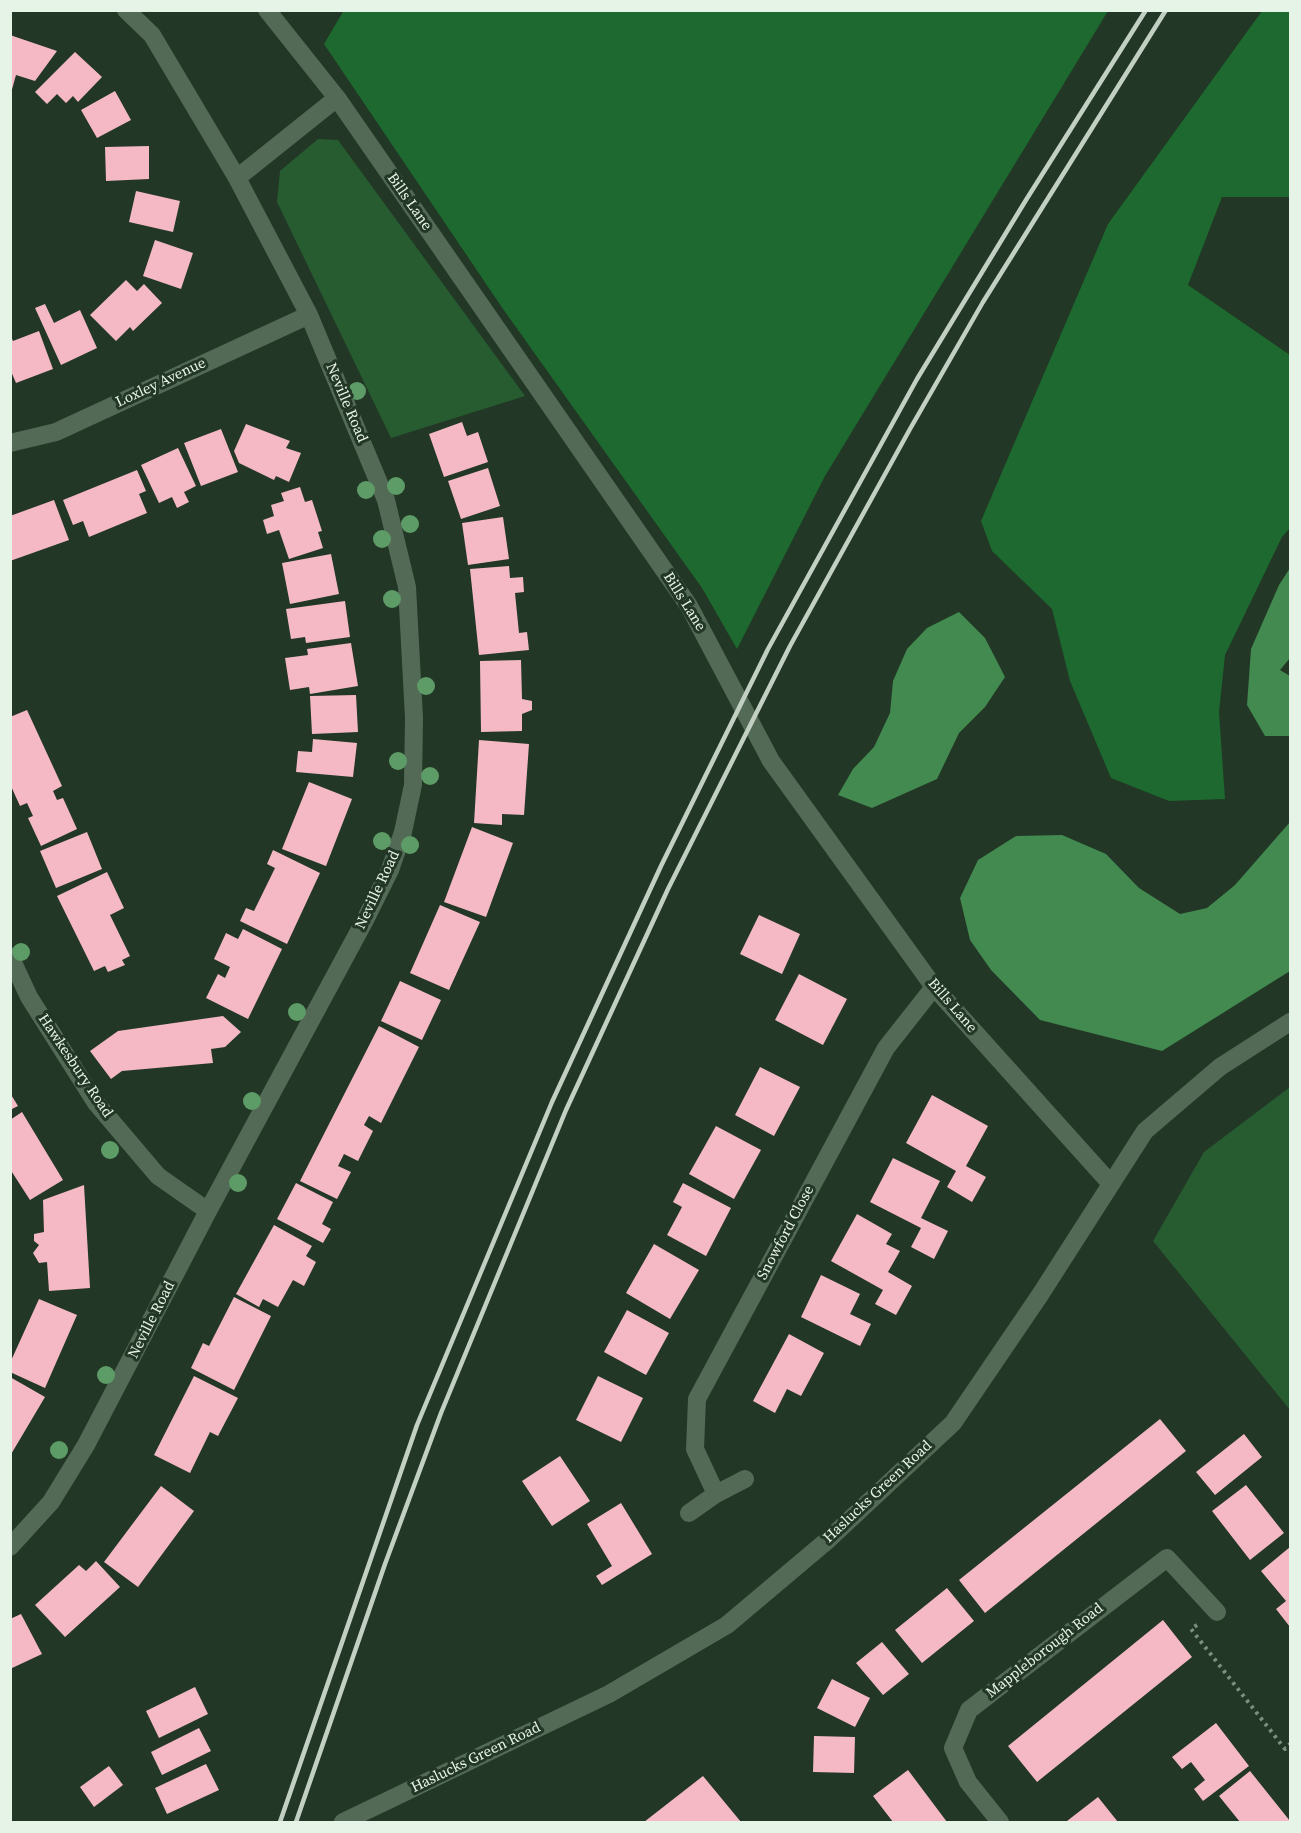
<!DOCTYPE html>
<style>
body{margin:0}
#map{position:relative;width:1301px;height:1833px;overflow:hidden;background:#223725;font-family:"Source Serif 4",serif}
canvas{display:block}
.frame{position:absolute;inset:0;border:12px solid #e6f3e7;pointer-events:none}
</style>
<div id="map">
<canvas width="1301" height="1833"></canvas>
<div class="frame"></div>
</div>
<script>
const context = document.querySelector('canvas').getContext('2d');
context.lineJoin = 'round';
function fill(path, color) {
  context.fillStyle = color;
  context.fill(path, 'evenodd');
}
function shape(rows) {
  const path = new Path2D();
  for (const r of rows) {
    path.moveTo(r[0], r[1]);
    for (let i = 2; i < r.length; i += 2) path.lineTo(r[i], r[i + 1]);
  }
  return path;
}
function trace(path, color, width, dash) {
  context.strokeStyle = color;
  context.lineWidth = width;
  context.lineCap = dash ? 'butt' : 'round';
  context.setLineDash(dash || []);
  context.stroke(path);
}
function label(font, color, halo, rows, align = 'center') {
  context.font = font + ' "Source Serif 4",serif';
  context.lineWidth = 6;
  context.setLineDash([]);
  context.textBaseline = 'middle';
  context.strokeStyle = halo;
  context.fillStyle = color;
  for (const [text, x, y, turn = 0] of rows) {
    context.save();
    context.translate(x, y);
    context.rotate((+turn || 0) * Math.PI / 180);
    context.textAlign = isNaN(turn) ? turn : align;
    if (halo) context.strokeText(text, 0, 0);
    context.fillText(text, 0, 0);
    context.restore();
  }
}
fill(shape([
 [318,139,338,140,525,396,391,438,277,202,280,171],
 [1290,1087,1290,1410,1153,1241,1204,1152]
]), '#275c31');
fill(shape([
 [344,10,1108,10,1108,11,825,476,737,649,702,588,503,309,324,44],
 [1262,11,1290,11,1290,197,1222,197,1188,285,1290,355,1290,528,1282,537,1225,655,1219,712,1225,799,1169,801,1111,778,1070,681,1052,609,992,551,981,521,1108,224]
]), '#1d692f');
fill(shape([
 [1290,568,1290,658,1280,670,1290,676,1290,736,1265,736,1247,705,1251,649,1279,585],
 [959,612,985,638,1005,677,985,707,959,733,937,779,872,808,838,795,853,769,874,747,890,713,893,681,907,649,927,628],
 [1290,822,1290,971,1162,1051,1040,1020,991,970,970,940,960,898,978,860,1016,836,1062,835,1106,854,1139,888,1180,914,1207,908,1235,885]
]), '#428a4f');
fill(shape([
 [10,35,57,51,35,81,16,75,11,93],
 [75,52,102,77,78,102,73,96,66,103,57,94,47,104,35,92],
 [115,91,131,120,97,138,81,110],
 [149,146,149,179,106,181,105,147],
 [136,191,180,201,173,232,129,222],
 [155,240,193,253,181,289,143,276],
 [126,280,137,291,144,284,162,303,133,331,130,327,116,341,90,315],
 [45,304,54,323,80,310,97,348,61,365,35,308],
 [39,331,53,369,16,383,10,369,10,334,13,341],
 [462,422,467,436,478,432,488,462,444,477,429,434],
 [246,424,290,441,286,448,301,453,289,482,276,476,274,480,239,463,234,451],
 [221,429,238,472,201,486,184,443],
 [178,448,196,486,184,492,189,502,177,508,172,497,159,503,141,465],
 [488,468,500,506,461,519,448,481],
 [137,470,146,491,139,494,147,513,89,537,83,521,73,525,63,500],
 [300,487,305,502,312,500,322,531,318,532,323,548,289,559,279,530,267,534,263,520,274,516,271,505,284,501,281,493],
 [54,500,69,540,10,561,10,516],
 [503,517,509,559,468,565,462,523],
 [331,554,339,594,290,604,282,563],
 [509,566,510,578,523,577,524,592,515,593,519,633,527,632,529,650,479,655,470,569],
 [345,601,350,637,306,643,305,637,291,639,286,609],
 [351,643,358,686,310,694,309,687,290,690,285,658,308,655,307,649],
 [521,660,522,699,532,701,532,710,522,714,522,731,481,732,480,661],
 [356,695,358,732,312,734,310,696],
 [27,710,62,786,53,791,57,800,63,798,77,829,41,846,28,818,33,816,27,803,20,806,10,784,10,717],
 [313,739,357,743,353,777,296,772,298,751,312,752],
 [479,740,529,744,524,815,502,814,502,825,474,823],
 [309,782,352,799,326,866,282,849],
 [472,827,513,843,486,917,444,902],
 [87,832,102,869,56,888,40,851],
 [273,850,320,873,287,944,240,921,246,908,254,911,275,868,267,864],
 [107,872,124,908,110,915,130,956,122,960,125,965,108,972,105,966,94,971,57,896],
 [440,905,480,922,449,990,410,973],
 [759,915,800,934,782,974,740,954],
 [243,929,282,949,248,1019,206,998,218,974,225,978,230,967,214,959,226,933,238,939],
 [799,974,847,999,823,1045,775,1020],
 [400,981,441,1000,422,1040,381,1021],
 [223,1016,241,1032,225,1047,211,1049,213,1063,122,1071,111,1079,90,1051,118,1031],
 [379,1026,419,1047,381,1123,369,1116,364,1125,373,1131,358,1161,344,1154,338,1166,351,1172,337,1199,300,1181],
 [760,1067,800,1087,774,1136,735,1115],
 [10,1093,18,1106,10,1110],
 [932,1095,988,1126,966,1166,986,1177,972,1202,947,1187,956,1171,906,1143],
 [22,1112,63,1180,30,1200,10,1169,10,1120],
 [716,1126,761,1150,734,1199,689,1174],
 [893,1158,940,1181,921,1218,948,1231,934,1259,911,1247,921,1228,870,1202],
 [296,1183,333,1202,322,1224,331,1229,323,1243,277,1219],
 [683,1183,731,1208,706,1256,667,1235,682,1207,673,1202],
 [84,1185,90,1288,49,1291,47,1262,39,1263,33,1253,39,1245,34,1241,34,1234,44,1232,43,1200],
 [857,1214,892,1234,886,1244,900,1251,888,1272,912,1286,896,1315,875,1304,883,1290,831,1261],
 [274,1225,312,1246,306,1256,316,1262,304,1286,293,1280,278,1307,263,1299,259,1307,236,1294],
 [654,1244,699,1270,670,1319,626,1293],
 [821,1275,860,1294,850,1314,871,1324,860,1346,801,1317],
 [234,1297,271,1316,234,1390,191,1368,203,1343,209,1346],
 [39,1299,77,1315,45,1388,10,1372,10,1363],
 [627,1310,669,1333,646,1375,604,1352],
 [789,1334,824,1353,801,1396,787,1389,775,1413,753,1401],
 [194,1376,238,1398,218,1436,210,1432,190,1473,154,1455],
 [598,1376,643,1398,621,1442,576,1420],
 [10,1377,45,1397,10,1456],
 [1160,1419,1186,1451,985,1613,959,1580],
 [1244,1434,1262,1457,1215,1495,1196,1472],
 [560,1456,590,1501,552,1526,522,1481],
 [1246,1485,1284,1533,1250,1560,1212,1511],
 [161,1486,194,1511,138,1587,104,1562],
 [621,1503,652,1554,602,1585,596,1576,612,1566,587,1524],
 [1290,1547,1290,1627,1276,1609,1286,1601,1261,1571],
 [96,1561,120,1587,65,1637,35,1605,79,1565,86,1571],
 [947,1588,974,1621,922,1663,895,1630],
 [21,1614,42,1654,10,1669,10,1619],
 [1163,1620,1192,1657,1037,1782,1008,1746],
 [882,1642,909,1674,883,1695,856,1663],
 [832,1679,870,1698,855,1727,817,1708],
 [195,1687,208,1714,159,1738,146,1711],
 [1216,1723,1249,1766,1203,1801,1194,1789,1205,1780,1191,1762,1182,1769,1172,1757],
 [199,1728,211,1751,162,1775,151,1752],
 [814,1736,855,1737,854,1773,813,1772],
 [206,1764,219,1790,167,1814,155,1788],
 [109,1766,123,1785,94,1807,80,1787],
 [908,1770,947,1822,893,1822,873,1796],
 [1250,1771,1290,1821,1290,1822,1240,1822,1219,1796],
 [703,1776,741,1822,644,1822],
 [1098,1797,1118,1822,1069,1822,1067,1821]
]), '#f4b9c5');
trace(shape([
 [1197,1625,1191,1629,1285,1749,1290,1744]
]), '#7d8f7f', 4, [3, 4.5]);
trace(shape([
 [237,178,337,98],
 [10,443,56,432,309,315],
 [10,956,29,997,96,1103,158,1176,208,1211],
 [716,1494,695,1449,697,1399,886,1048,934,987],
 [689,1513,716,1494,745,1479],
 [10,1547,51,1502,86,1445,208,1211,365,920,390,870,403,832,413,785,414,718,407,587,386,500,309,315,237,178,152,35,126,10],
 [1000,1822,968,1782,953,1748,969,1710,1167,1558,1217,1612]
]), '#536a56', 18);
trace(shape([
 [267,10,337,98,689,606,771,761,934,987,1111,1184],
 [343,1822,609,1694,727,1625,829,1539,953,1423,1040,1295,1145,1131,1220,1067,1290,1022]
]), '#536a56', 18);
trace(shape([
 [280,1822,417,1425,552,1102,661,866,768,649,917,379,1026,200,1146,10],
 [296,1822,385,1564,441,1413,566,1110,668,889,790,646,910,429,983,302,1166,10]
]), '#c2d0c3', 4.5);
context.fillStyle = '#5d9c67';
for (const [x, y] of [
 [357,391],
 [396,486],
 [366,490],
 [410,524],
 [382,539],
 [392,599],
 [426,686],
 [398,761],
 [430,776],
 [382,841],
 [410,845],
 [21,952],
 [297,1012],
 [252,1101],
 [110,1150],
 [238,1183],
 [106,1375],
 [59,1450]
]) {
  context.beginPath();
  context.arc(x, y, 9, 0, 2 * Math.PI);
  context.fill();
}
label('15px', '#e6f3e7', '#223725', [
 ["Bills Lane",409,202,55],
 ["Loxley Avenue",161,383,-25],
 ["Neville Road",346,403,67],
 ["Bills Lane",684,602,58],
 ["Neville Road",378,890,-65],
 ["Bills Lane",952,1006,49],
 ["Hawkesbury Road",75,1066,56],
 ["Snowford Close",786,1233,-62],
 ["Neville Road",152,1320,-63],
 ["Haslucks Green Road",878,1492,-43],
 ["Mappleborough Road",1045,1651,-38],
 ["Haslucks Green Road",476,1758,-26]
]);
</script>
